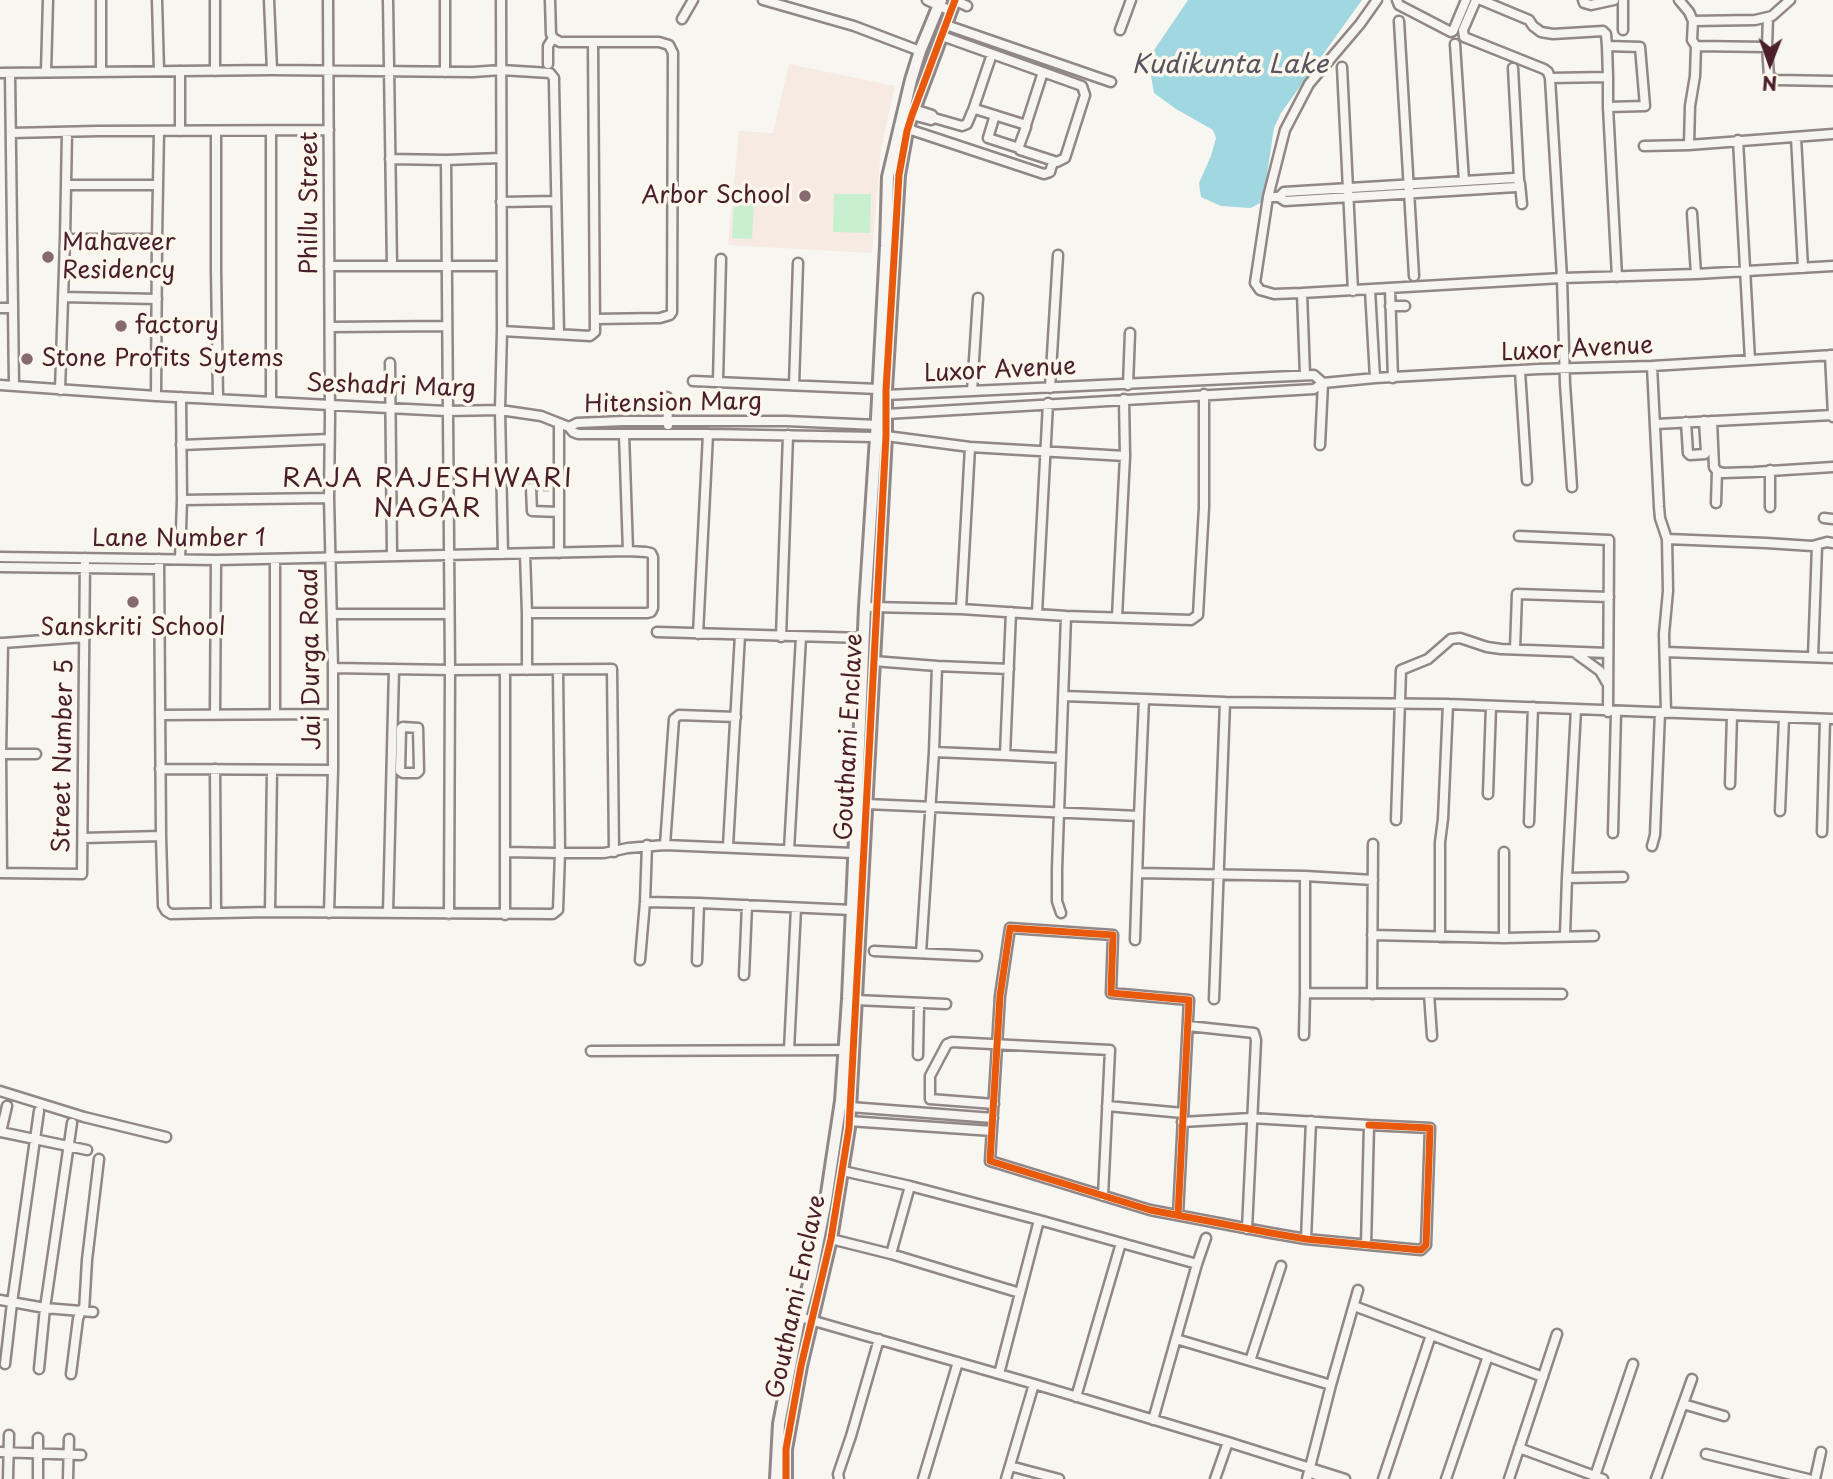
<!DOCTYPE html>
<style>
body{margin:0}
#map{position:relative;width:1833px;height:1479px;overflow:hidden;background:#f8f6f0;font-family:"Playpen Sans",sans-serif}
canvas{display:block}
.north{position:absolute;left:1735px;top:28px;width:70px;height:70px;-webkit-text-stroke:5px #fbf7ec;paint-order:stroke;rotate:181deg;font-size:19px;font-weight:700;line-height:28px;text-align:center;color:#4a1f2b}
.north::after{content:'';display:block;margin:auto;width:24px;height:32px;background:#4a1f2b;clip-path:polygon(50% 0,100% 100%,50% 72%,0 100%)}
</style>
<div id="map">
<canvas width="1833" height="1479"></canvas>
<div class="north">N</div>
</div>
<script>
const context = document.querySelector('canvas').getContext('2d');
context.lineJoin = 'round';
function fill(path, color) {
  context.fillStyle = color;
  context.fill(path, 'evenodd');
}
function shape(rows) {
  const path = new Path2D();
  for (const r of rows) {
    path.moveTo(r[0], r[1]);
    for (let i = 2; i < r.length; i += 2) path.lineTo(r[i], r[i + 1]);
  }
  return path;
}
function trace(path, color, width, dash) {
  context.strokeStyle = color;
  context.lineWidth = width;
  context.lineCap = dash ? 'butt' : 'round';
  context.setLineDash(dash || []);
  context.stroke(path);
}
function label(font, color, halo, rows, align = 'center') {
  context.font = font + ' "Playpen Sans",sans-serif';
  context.lineWidth = 7;
  context.setLineDash([]);
  context.textBaseline = 'middle';
  context.strokeStyle = halo;
  context.fillStyle = color;
  for (const [text, x, y, turn = 0] of rows) {
    context.save();
    context.translate(x, y);
    context.rotate((+turn || 0) * Math.PI / 180);
    context.textAlign = isNaN(turn) ? turn : align;
    if (halo) context.strokeText(text, 0, 0);
    context.fillText(text, 0, 0);
    context.restore();
  }
}
fill(shape([
 [789,64,895,86,881,148,872,253,728,245,739,131,773,133]
]), '#f6eae2');
fill(shape([
 [834,194,871,194,870,233,833,232],
 [734,203,754,204,752,239,732,238]
]), '#c9efd1');
fill(shape([
 [1188,0,1362,0,1281,113,1274,128,1264,194,1260,203,1251,208,1221,206,1201,197,1199,183,1211,156,1216,138,1213,130,1176,109,1154,93,1148,59]
]), '#a1d7e0');
trace(shape([
 [531,488,549,488]
]), '#d5cbc9', 8, [8, 4]);
const minor = shape([
 [157,0,159,71],
 [215,0,215,71],
 [269,0,272,70],
 [328,0,330,417,329,498,333,668,333,770,329,913],
 [388,0,392,266],
 [445,0,445,72],
 [501,0,502,331,500,410,503,554],
 [550,0,551,34,553,38,560,42,659,42,669,45,673,53,672,312,670,315,660,318,595,319],
 [763,0,854,26,920,51],
 [927,0,951,11],
 [954,0,967,6],
 [1377,0,1360,24,1309,84,1285,130,1268,197,1255,283,1260,290,1274,294,1302,293,1562,278,1696,274,1833,266],
 [1397,0,1399,5,1451,32,1453,31,1466,0],
 [1476,0,1463,30,1464,37,1544,69,1548,72,1550,78,1562,278,1565,384,1572,487],
 [1481,0,1529,20,1533,26,1541,32,1553,34,1603,31,1606,34,1607,46,1640,47,1645,106,1608,107],
 [1583,0,1584,3,1591,5,1614,0],
 [1623,0,1623,30],
 [1679,0,1689,12,1693,21,1692,40,1696,46,1695,76,1690,106,1689,145],
 [682,19,693,0],
 [1399,21,1414,276],
 [1693,21,1755,20,1768,17,1772,16,1790,0],
 [946,25,1111,82],
 [1120,30,1131,0],
 [1455,44,1464,181],
 [1607,46,1608,77],
 [1696,46,1767,47,1769,76,1775,80,1833,81],
 [1767,47,1768,17],
 [548,64,548,46,553,38],
 [1342,67,1353,291],
 [1513,68,1519,180],
 [46,72,48,0],
 [101,72,101,0],
 [0,73,272,70,473,72,501,70,550,73,554,78,554,83,559,334],
 [10,73,14,386],
 [1550,78,1608,77,1608,107,1617,277],
 [973,110,992,54],
 [912,115,931,120,934,118,932,115,914,109],
 [995,115,988,138,1019,148],
 [934,118,962,126,967,124,972,112,975,109,1023,124,1026,127,1019,146,1020,150,1057,162,1065,158,1085,95,1082,86,942,36],
 [1026,125,1043,72],
 [908,129,1044,174,1050,172,1053,162],
 [180,131,180,71],
 [216,131,216,270,218,398],
 [271,131,271,402],
 [67,132,65,239,157,239,159,131],
 [11,133,98,131,329,130],
 [1796,137,1803,268],
 [1738,140,1750,360],
 [1644,146,1689,145,1833,134],
 [390,159,446,160,450,670,449,914],
 [446,160,501,158],
 [1520,184,1522,204],
 [66,185,158,185],
 [1268,197,1279,197,1285,201,1516,187,1520,184,1519,180,1514,178,1284,192,1279,197],
 [501,202,556,201],
 [1692,213,1696,274],
 [329,266,501,266],
 [1390,289,1393,378],
 [1370,290,1375,378],
 [1302,293,1305,375],
 [63,297,157,299],
 [1390,306,1405,306],
 [0,308,13,308],
 [330,327,447,326],
 [502,331,590,336,595,332,593,42],
 [1830,355,1833,415],
 [390,363,392,556],
 [1652,366,1659,507,1660,518,1667,539,1668,591,1664,634,1666,713],
 [1520,371,1527,480],
 [693,381,878,389],
 [718,381,721,259],
 [0,385,156,396,446,411,500,410,541,416,569,427,573,432,578,434,708,434,876,437],
 [794,385,798,263],
 [1128,385,1130,333],
 [1050,388,1058,255],
 [60,390,65,239],
 [972,391,978,298],
 [886,395,1314,375,1323,383],
 [156,396,157,239],
 [667,397,668,425],
 [886,414,1314,389,1323,383,1375,378,1539,369,1652,366,1833,355],
 [1712,421,1714,467,1717,471,1723,473,1754,472,1833,467],
 [1686,422,1688,453,1690,455,1705,454,1706,452,1704,421],
 [559,423,559,553],
 [1656,424,1833,415,1833,417],
 [569,427,577,423,623,421,786,421,877,425],
 [624,434,628,551],
 [886,436,970,447,1125,456],
 [181,445,329,439],
 [1320,445,1323,383],
 [1770,470,1770,507],
 [531,488,532,511,559,512],
 [182,500,329,498],
 [1716,503,1717,471],
 [1824,518,1833,519],
 [1519,536,1609,540,1608,712],
 [1667,539,1766,543,1812,546,1827,542,1833,543],
 [0,557,216,560,628,551,646,552,651,553,653,557,653,608,651,612,647,613,527,613,525,554],
 [159,559,161,836,163,906,166,911,171,914,270,912,553,914,558,910,560,853,604,853,628,848,665,845,853,853],
 [180,559,182,500,181,397],
 [0,567,159,569],
 [872,607,961,609,1066,616,1191,620,1198,615,1204,507,1204,394],
 [961,609,970,447],
 [1011,612,1005,755,1061,758],
 [527,613,527,670],
 [1037,613,1048,403],
 [332,614,449,614],
 [1117,617,1125,456,1124,399],
 [657,632,864,638],
 [698,634,708,434],
 [781,637,788,435],
 [0,643,3,643,1,754,2,873],
 [3,643,85,637],
 [1515,649,1517,594,1609,597],
 [1574,652,1600,671,1607,683],
 [1665,652,1833,658],
 [1813,657,1817,546],
 [873,661,937,666],
 [333,668,450,670,612,669,614,852],
 [1064,696,1225,702,1448,704,1833,719],
 [275,713,275,559],
 [215,714,216,560],
 [160,715,332,714],
 [403,727,418,728,419,771,417,773,403,773,400,771,401,728,403,727],
 [1,754,36,754],
 [1005,755,934,752,937,666,1009,669],
 [160,769,333,770],
 [215,769,216,913],
 [1730,784,1732,715],
 [1488,794,1491,706],
 [866,804,1139,816,1144,699],
 [1780,811,1784,718],
 [1396,820,1401,670,1428,659,1451,639,1460,638,1487,647,1501,649,1608,653],
 [1529,822,1533,707],
 [1822,832,1825,719],
 [1613,833,1616,712],
 [83,838,161,836],
 [665,845,674,719,679,715,736,717],
 [728,846,740,635],
 [1652,846,1655,835,1660,712],
 [789,850,801,637],
 [505,852,560,853,558,671],
 [0,873,82,874,85,558],
 [1137,873,1305,876,1373,880],
 [1305,876,1305,993,1562,994],
 [1567,878,1576,709],
 [645,902,699,903,852,910],
 [270,912,272,770],
 [388,913,394,669],
 [1061,913,1057,901,1057,869,1066,616],
 [505,915,505,670],
 [1372,935,1504,938,1594,936],
 [1565,935,1567,878,1623,877],
 [1440,937,1440,842,1443,819,1448,704],
 [1504,938,1504,852],
 [1135,940,1139,816],
 [874,951,977,956],
 [921,953,934,752],
 [640,960,645,902,647,845],
 [697,961,699,903],
 [744,975,747,905],
 [1372,994,1373,844],
 [1429,994,1432,1036],
 [1214,999,1225,702],
 [855,1000,946,1004],
 [1188,1026,1254,1033,1256,1040,1247,1229],
 [1304,1035,1305,993],
 [789,1050,796,908],
 [591,1051,844,1050],
 [918,1055,919,1003],
 [0,1091,84,1117,166,1137],
 [994,1104,930,1099,930,1076,947,1044,952,1042,1110,1050,1103,1196],
 [7,1106,1,1132,87,1150],
 [1107,1106,1183,1113],
 [850,1107,993,1118],
 [849,1121,992,1131],
 [1182,1122,1251,1118,1369,1125,1366,1245],
 [843,1171,910,1186,1039,1220,1197,1264,1153,1420],
 [1178,1215,1189,1000,1111,993,1113,935,1010,928,1000,996,990,1161,1150,1210,1271,1233,1306,1239,1421,1250,1426,1245,1430,1128,1369,1125],
 [831,1239,891,1254,1020,1293],
 [1306,1239,1311,1121],
 [891,1254,910,1186],
 [1197,1264,1206,1238],
 [0,1300,45,1308,93,1312],
 [1354,1306,1543,1377],
 [84,1311,87,1260,99,1159],
 [800,1317,1034,1384,1228,1442,1345,1479],
 [1176,1339,1331,1385],
 [1250,1361,1281,1266],
 [5,1364,12,1303,39,1111],
 [39,1369,45,1308,72,1123],
 [71,1374,78,1319,81,1310],
 [999,1374,1039,1220],
 [1076,1397,1121,1243],
 [1683,1404,1724,1416],
 [38,1438,38,1479],
 [1519,1448,1603,1479],
 [0,1452,81,1455],
 [1706,1454,1808,1479],
 [1010,1466,1059,1479],
 [1310,1469,1314,1474,1327,1479],
 [1595,1476,1633,1364],
 [8,1479,9,1435],
 [68,1479,69,1439],
 [839,1479,838,1474,851,1436,879,1339],
 [923,1479,958,1362],
 [1006,1479,1034,1384],
 [1215,1479,1228,1442],
 [1307,1479,1331,1385,1358,1290],
 [1383,1479,1431,1335],
 [1446,1479,1488,1356],
 [1509,1479,1557,1334],
 [1656,1479,1692,1379],
 [1815,1479,1821,1452]
]);
const tertiary = shape([
 [776,1479,779,1424,798,1325,811,1276,826,1200,841,1101,848,999,865,607,876,437,886,246,888,177,911,80,920,51,941,0],
 [786,1479,786,1449,801,1366,831,1239,849,1128,886,436,886,390,899,175,907,131,912,115,955,0]
]);
trace(minor, '#918787', 13);
trace(tertiary, '#918787', 16);
trace(minor, '#f6f5f1', 8);
trace(tertiary, '#f6f5f1', 10);
trace(shape([
 [1178,1215,1189,1000,1111,993,1113,935,1010,928,1000,996,990,1161,1150,1210,1271,1233,1306,1239,1421,1250,1426,1245,1430,1128,1369,1125],
 [786,1479,786,1449,801,1366,831,1239,849,1128,886,436,886,390,899,175,907,131,912,115,955,0]
]), '#e8590c', 7);
for (const [x, y, r, color] of [
 [805,196,7,"#876a70"],
 [48,257,7,"#876a70"],
 [121,326,7,"#876a70"],
 [27,359,7,"#876a70"],
 [133,602,7,"#876a70"]
]) {
  const dot = new Path2D();
  dot.arc(x, y, r, 0, 2 * Math.PI);
  context.fillStyle = color;
  context.fill(dot);
  trace(dot, '#fbf7ec', 2.5);
}
label('24px', '#4a1f2b', '#fbf7ec', [
 ["Arbor School",791,196,"right"],
 ["Mahaveer",62,243],
 ["Residency",62,271],
 ["factory",135,326],
 ["Stone Profits Sytems",41,359],
 ["Sanskriti School",133,628,"center"]
], 'left');
label('24px', '#4a1f2b', '#fbf7ec', [
 ["Phillu Street",310,203,-90],
 ["Luxor Avenue",1577,350,-3],
 ["Luxor Avenue",1000,371,-3],
 ["Seshadri Marg",391,387,2],
 ["Hitension Marg",673,404,-1],
 ["Lane Number 1",179,539],
 ["Jai Durga Road",312,659,-91],
 ["Gouthami Enclave",850,737,-87],
 ["Street Number 5",64,756,-89],
 ["Gouthami Enclave",797,1297,-78]
]);
label('italic 26px', '#59525f', '#fbf7ec', [
 ["Kudikunta Lake",1230,66]
]);
context.letterSpacing = '2px';
label('26px', '#4a1f2b', '#fbf7ec', [
 ["RAJA RAJESHWARI",428,480],
 ["NAGAR",428,510]
]);
context.letterSpacing = '0px';
</script>
